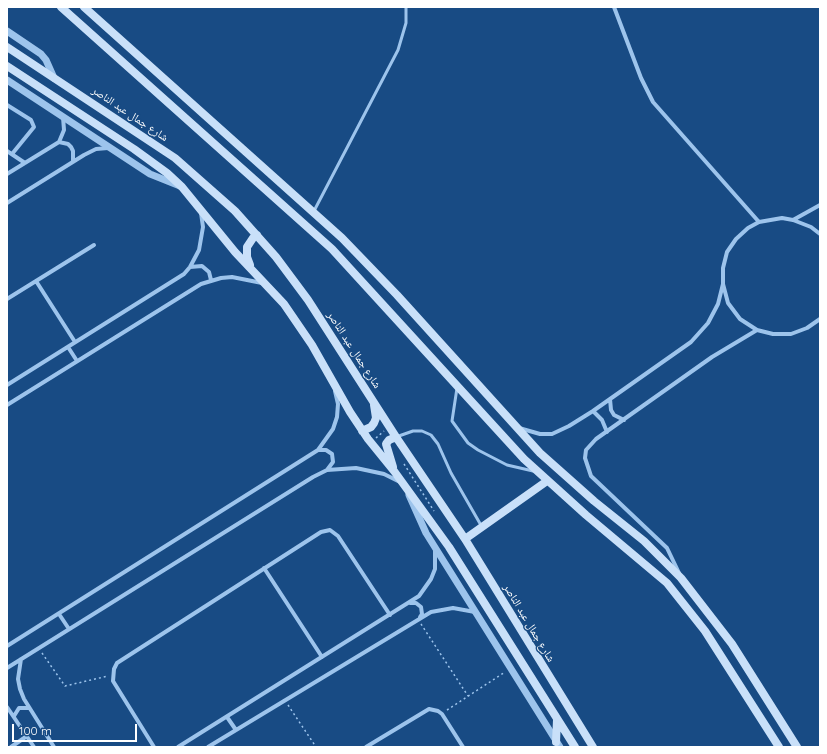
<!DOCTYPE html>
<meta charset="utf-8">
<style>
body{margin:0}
#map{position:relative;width:827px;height:754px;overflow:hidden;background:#184b84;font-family:Quicksand,sans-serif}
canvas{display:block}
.frame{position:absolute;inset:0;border:8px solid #fff;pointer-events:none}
.scale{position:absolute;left:12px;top:724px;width:125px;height:18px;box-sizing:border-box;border:2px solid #fff;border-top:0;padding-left:5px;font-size:12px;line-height:14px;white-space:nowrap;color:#fff;-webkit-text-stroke:3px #184b84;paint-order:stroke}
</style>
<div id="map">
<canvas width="827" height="754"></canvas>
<div class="frame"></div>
<div class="scale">100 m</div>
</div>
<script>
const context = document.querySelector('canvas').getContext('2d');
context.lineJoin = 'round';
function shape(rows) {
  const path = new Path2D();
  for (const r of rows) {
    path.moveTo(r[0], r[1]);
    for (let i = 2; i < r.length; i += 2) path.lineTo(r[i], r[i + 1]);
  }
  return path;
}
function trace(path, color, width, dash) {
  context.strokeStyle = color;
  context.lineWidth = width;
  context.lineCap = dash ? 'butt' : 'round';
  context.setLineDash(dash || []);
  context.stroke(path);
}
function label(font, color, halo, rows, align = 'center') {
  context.font = font + ' Quicksand,"Noto Naskh Arabic",sans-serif';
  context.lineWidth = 3;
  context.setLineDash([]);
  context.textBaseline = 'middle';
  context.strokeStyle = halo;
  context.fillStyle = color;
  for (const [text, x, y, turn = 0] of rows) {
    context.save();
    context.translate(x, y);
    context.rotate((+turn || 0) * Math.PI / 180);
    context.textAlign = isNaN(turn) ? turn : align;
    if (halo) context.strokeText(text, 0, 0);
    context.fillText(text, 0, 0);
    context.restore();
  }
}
trace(shape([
 [376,438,384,431],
 [404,464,434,511],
 [421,624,468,696],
 [42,653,65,686,108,676],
 [288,705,316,747],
 [447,710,505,672]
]), '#9dc4ec', 1.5, [2, 3]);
trace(shape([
 [314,211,398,50,406,23,406,7],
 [457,388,452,421,468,443,478,450,507,465,533,471],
 [396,437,413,431,422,431,431,435,438,444,451,473,482,527]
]), '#9dc4ec', 3);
trace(shape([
 [614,7,641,78,653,102,759,222],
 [7,105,31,120,34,127,12,154],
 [59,142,68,144,71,147,73,151,73,161],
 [7,151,25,163],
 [7,174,59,142,64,130,63,117],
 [7,203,84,155,96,149,108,148],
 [793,220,820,205],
 [820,234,811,227,793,220,782,218,759,222,748,228,736,239,727,252,723,268,723,284,728,303,740,319,757,330,773,334,791,334,807,328,820,319],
 [190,267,202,266,209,272,211,280],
 [36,281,75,342],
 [7,299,94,245],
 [68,347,77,361],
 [7,385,184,274,190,267,199,250,203,227,201,213],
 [610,399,611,410,614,415,624,420],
 [7,405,201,284,221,278,232,277,262,283],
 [593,411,602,420,607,432],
 [519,428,540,434,552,434,569,426,593,411,691,342,708,323,718,304,723,284],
 [318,450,326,450,332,454,333,462,327,470],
 [264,568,322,657],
 [679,573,667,548,591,476,585,458,586,450,596,439,712,357,757,330],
 [410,603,416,603,421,607,422,614,420,617],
 [59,614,69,629],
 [7,646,318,450,333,429,337,417,338,404,335,391],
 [21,659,18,679,20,689,24,699,54,747],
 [7,668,313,477,327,470,356,468,384,474,400,482],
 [7,707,34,747],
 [14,716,19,708,29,708],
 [227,717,236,730],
 [11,747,27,736],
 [154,747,113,681,114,669,117,663,321,532,330,530,338,536,390,615],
 [178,747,419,596,431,579,435,569,435,550],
 [208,747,431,612,453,608,475,612],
 [366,747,429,709,438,711,442,714,463,747]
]), '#9dc4ec', 4);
trace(shape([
 [7,31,41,54,46,60,54,78],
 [7,80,150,174,180,186],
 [409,495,426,533,560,747]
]), '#9dc4ec', 7);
trace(shape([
 [61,7,332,249,524,459,586,515,667,583,705,631,779,747],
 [84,7,342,238,397,295,540,453,594,501,644,541,681,578,732,644,797,747],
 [7,47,175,158,235,211,276,257,308,300,396,437,465,539,593,747],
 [7,66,134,149,167,173,182,187,235,252,284,304,312,345,350,412,368,439,394,471,449,547,575,747],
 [250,265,247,257,247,247,253,238,257,235],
 [362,431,371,427,374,423,376,418,374,405],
 [393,467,386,444,389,440,396,437],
 [465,539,547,481],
 [556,742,557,720]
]), '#c9e0f9', 8);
label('11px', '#fff', '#184b84', [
 ["شارع جمال عبد الناصر",130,114,34],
 ["شارع جمال عبد الناصر",354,350,57],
 ["شارع جمال عبد الناصر",529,623,59]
]);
</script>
